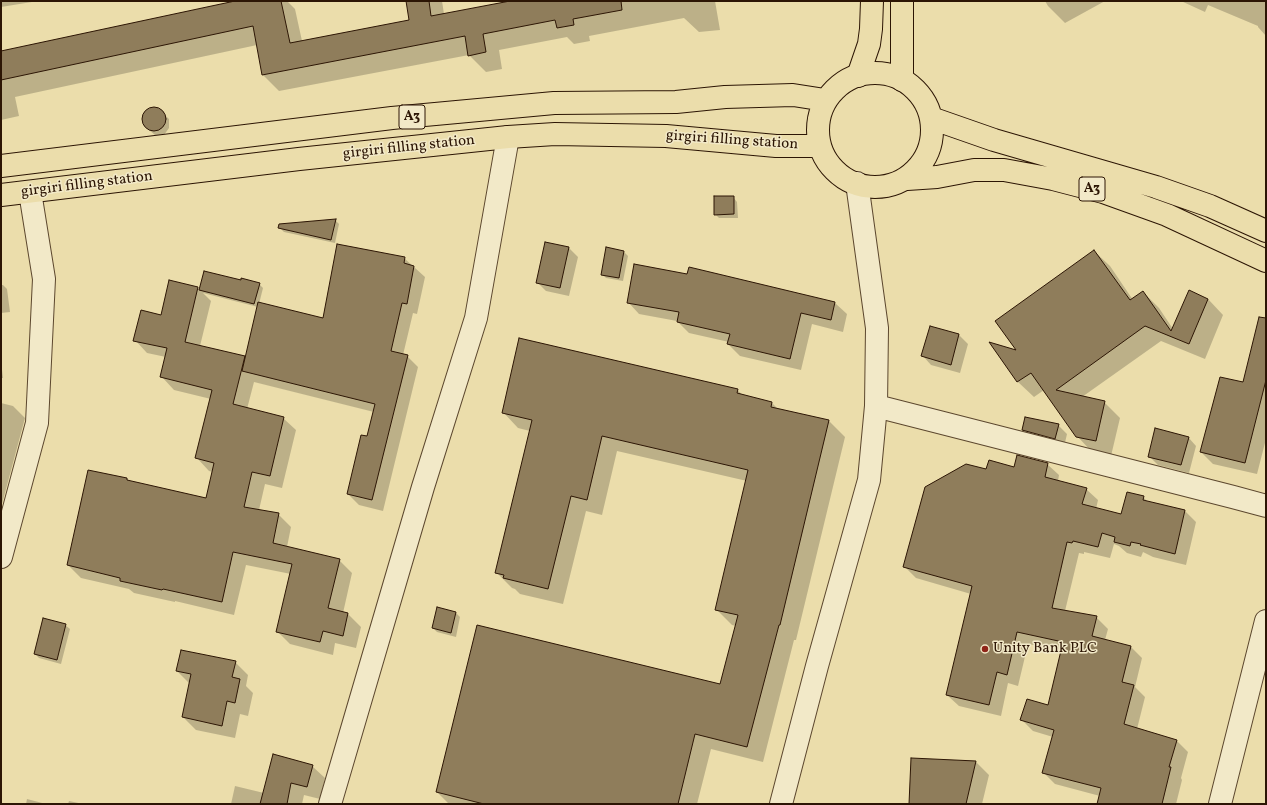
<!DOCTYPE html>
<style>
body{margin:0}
#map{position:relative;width:1267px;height:805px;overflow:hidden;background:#ebddab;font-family:Vollkorn,serif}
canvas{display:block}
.frame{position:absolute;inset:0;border:2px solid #2c1504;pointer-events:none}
</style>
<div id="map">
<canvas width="1267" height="805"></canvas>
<div class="frame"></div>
</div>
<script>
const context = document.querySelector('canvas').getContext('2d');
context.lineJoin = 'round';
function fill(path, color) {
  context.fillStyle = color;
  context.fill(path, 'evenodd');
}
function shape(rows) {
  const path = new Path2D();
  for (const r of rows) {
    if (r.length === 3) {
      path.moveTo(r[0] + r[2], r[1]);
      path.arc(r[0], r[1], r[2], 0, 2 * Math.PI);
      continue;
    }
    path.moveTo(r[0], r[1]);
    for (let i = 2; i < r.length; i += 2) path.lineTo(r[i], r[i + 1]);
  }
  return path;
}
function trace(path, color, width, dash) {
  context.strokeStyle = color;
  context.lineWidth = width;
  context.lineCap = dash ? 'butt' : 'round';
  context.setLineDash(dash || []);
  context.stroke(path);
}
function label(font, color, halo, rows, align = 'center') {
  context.font = font + ' Vollkorn,serif';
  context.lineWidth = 3;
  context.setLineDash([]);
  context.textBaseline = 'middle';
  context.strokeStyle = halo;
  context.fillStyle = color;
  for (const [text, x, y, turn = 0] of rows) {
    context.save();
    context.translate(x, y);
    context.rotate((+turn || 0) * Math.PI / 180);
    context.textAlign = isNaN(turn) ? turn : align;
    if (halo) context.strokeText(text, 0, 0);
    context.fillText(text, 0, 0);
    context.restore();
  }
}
fill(shape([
 [1,1,38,1,1,7],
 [240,1,287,1,295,9,302,41,410,21,407,1,442,1,444,14,515,1,715,1,720,30,699,32,684,18,589,36,590,41,574,44,567,37,499,50,502,69,486,72,469,55,279,91,263,75,257,45,15,97,19,116,1,120,1,52],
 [1045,1,1105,1,1065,23,1048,6],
 [1181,1,1266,1,1266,36,1258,27,1258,26,1208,5,1205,12],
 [157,108,169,119,169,128,164,135,155,135,143,125,143,116,148,109],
 [733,197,737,202,738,218,719,218,715,214],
 [335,220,339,224,335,243,284,232,279,227],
 [546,243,569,248,578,257,569,296,546,291,537,282],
 [1094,251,1110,266,1133,300,1143,292,1159,308,1173,329,1189,292,1208,299,1223,315,1205,359,1161,341,1082,397,1104,402,1120,418,1111,456,1092,452,1077,436,1044,390,1034,397,1018,382,992,344,1018,351],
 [624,252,628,256,623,281,606,278,602,274],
 [404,258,425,277,417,314,413,313,403,355,407,356,418,367,383,511,359,505,348,494,368,438,374,412,254,382,247,409,283,418,296,430,282,488,265,484,259,510,278,514,291,527,287,547,339,560,352,573,343,613,348,614,361,627,356,648,335,643,333,655,290,644,277,631,291,574,246,565,234,615,175,601,175,602,134,593,129,589,81,578,68,565,127,479,130,482,206,499,213,472,209,471,197,458,211,399,174,390,162,377,166,357,147,353,135,340,162,317,170,282,198,288,200,290,241,281,259,284,263,288,259,304,324,319],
 [203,293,258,307,246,358,244,357,200,346,211,301],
 [1,285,3,285,7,289,10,312,1,313],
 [628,302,835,303,847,314,843,332,812,324,801,370,740,356,728,344,729,342,689,333,677,321,639,314],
 [930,327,959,335,968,344,960,373,931,365,923,356],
 [1266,333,1266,439,1257,474,1213,464,1201,452,1244,384],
 [1,361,3,378,1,378],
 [737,390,744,396,772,403,779,410,829,421,845,437,796,640,794,640,763,762,711,749,697,804,449,804,437,792,721,686,736,626,732,625,716,609,747,481,617,451,602,515,586,511,563,604,520,594,515,589,512,588,496,572,530,431,518,428,503,412],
 [1,403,13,406,25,418,2,504,1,504],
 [1058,425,1067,434,1064,447,1032,439,1023,430],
 [1188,437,1196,446,1189,473,1158,465,1149,456],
 [1047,464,1059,475,1058,481,1086,489,1098,500,1096,509,1122,515,1143,497,1148,502,1185,511,1196,522,1186,565,1153,557,1143,552,1141,557,1127,553,1119,546,1114,544,1110,558,1084,552,1084,554,1079,553,1065,611,1096,617,1108,629,1105,640,1130,646,1142,658,1135,687,1145,697,1137,729,1176,740,1188,752,1181,778,1182,780,1176,804,1099,804,1100,796,1055,784,1043,772,1053,737,1033,731,1022,720,1048,706,1062,650,1028,644,1018,686,1008,683,1001,716,959,706,947,695,971,594,916,578,904,566,987,471,1015,469],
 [438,609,456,613,460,617,456,637,437,632,433,628],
 [65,625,70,629,61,664,39,658,35,654],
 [235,662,248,675,246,686,253,693,248,716,240,714,235,738,196,730,183,717,190,684,177,671],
 [976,762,989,775,982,804,910,804],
 [312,766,325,778,320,799,304,795,302,804,231,804,235,786,264,793],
 [27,799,46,804,26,804],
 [69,801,83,804,68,804]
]), '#0003');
const building = shape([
 [235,1,281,1,290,43,409,20,406,1,429,1,431,16,510,1,621,1,622,10,573,19,574,25,557,28,555,20,483,34,486,52,468,56,465,36,262,75,253,26,1,80,1,51,235,1],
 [154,119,12],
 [714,196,734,196,734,214,714,215,714,196],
 [336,219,331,240,278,228,279,224,336,219],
 [545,242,569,247,560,288,536,283,545,242],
 [337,244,405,257,404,263,414,266,407,304,402,303,391,351,408,355,372,500,347,494,361,435,367,436,375,404,242,371,258,302,323,318,337,244],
 [606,247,624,251,619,278,601,275,606,247],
 [1094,250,1130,300,1143,291,1171,331,1189,290,1208,299,1189,344,1145,326,1056,390,1105,401,1096,441,1076,437,1031,373,1017,382,989,342,1016,350,995,321,1094,250],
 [634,264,687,274,689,267,835,302,831,320,801,313,790,359,727,344,730,334,677,322,679,312,627,303,634,264],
 [204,271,241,280,241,278,260,283,254,304,199,290,204,271],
 [169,280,198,287,185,342,245,356,233,404,284,417,270,476,252,472,244,507,279,513,273,543,340,559,328,608,348,613,343,636,323,631,320,642,276,632,292,564,233,552,222,602,163,589,162,590,120,581,120,578,67,565,88,470,127,478,127,480,206,498,214,463,195,458,212,390,160,377,167,348,133,341,141,310,161,315,169,280],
 [1259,317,1266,318,1266,380,1245,463,1200,452,1220,377,1243,382,1259,317],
 [930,326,959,334,951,365,921,356,930,326],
 [519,338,738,389,737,393,772,402,771,407,829,420,780,625,779,625,747,747,695,734,678,804,484,804,436,792,477,625,720,684,738,615,715,610,748,470,602,436,587,500,571,496,548,589,503,578,504,575,495,573,532,420,502,413,519,338],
 [1025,417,1059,424,1055,439,1022,430,1025,417],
 [1155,428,1189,437,1181,465,1148,457,1155,428],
 [1017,455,1048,463,1045,477,1087,488,1082,504,1121,514,1127,492,1144,496,1143,500,1185,510,1175,554,1140,545,1141,544,1131,542,1130,546,1114,542,1115,537,1102,533,1098,547,1073,541,1072,543,1067,542,1052,608,1097,616,1092,636,1131,646,1122,682,1134,685,1124,724,1177,740,1169,767,1171,767,1162,804,1097,804,1101,788,1042,773,1054,730,1020,720,1027,699,1048,705,1063,642,1017,632,1007,675,997,672,989,705,946,695,972,586,903,567,925,487,966,464,986,469,989,460,1014,467,1017,455],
 [437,607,456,612,451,633,432,628,437,607],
 [43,618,66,624,57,660,34,654,43,618],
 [181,650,236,661,232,677,240,679,235,703,227,701,222,726,182,717,191,674,176,671,181,650],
 [273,754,313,765,307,787,291,783,287,804,260,804,273,754],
 [911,758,976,761,966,804,909,804,911,758]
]);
fill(building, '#8f7d5b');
trace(building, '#2c1504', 1);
const minor = shape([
 [876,406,1233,497,1266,506],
 [1,557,37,423,44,279,30,192],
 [330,804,423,487,476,318,508,137],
 [781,804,817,666,869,480,876,406,877,328,857,183],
 [1220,804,1266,621]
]);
const major = shape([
 [858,76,869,44,871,29,872,1],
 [902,80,902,1]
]);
const highway = shape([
 [875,130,57],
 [931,118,994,140,1156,187,1210,206,1266,231],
 [1,166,392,118,554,103,676,102,725,97,793,95,825,100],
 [907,179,937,177,974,170,1004,170,1053,179,1103,192,1167,215,1266,261],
 [1,195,299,159,508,137,555,134,666,136,776,146,819,146]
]);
trace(minor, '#5c472e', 24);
trace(major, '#2c1504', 24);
trace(highway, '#2c1504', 24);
trace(minor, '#f2e9c8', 22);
trace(major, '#ebddab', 22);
trace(highway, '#ebddab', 22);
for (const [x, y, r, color] of [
 [985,649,4,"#8f2418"]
]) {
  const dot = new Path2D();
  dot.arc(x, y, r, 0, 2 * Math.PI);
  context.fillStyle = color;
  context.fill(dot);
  trace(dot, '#f2e9c8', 1.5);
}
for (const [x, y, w] of [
 [412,117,26],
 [1092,189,26]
]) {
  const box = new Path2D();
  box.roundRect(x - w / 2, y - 12, w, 24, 3);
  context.fillStyle = '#f2e9c8';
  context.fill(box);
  trace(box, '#2c1504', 1);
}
label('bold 14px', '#2c1504', null, [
 ["A3",412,117],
 ["A3",1092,189]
]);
label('15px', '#2c1504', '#f2e9c8', [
 ["girgiri filling station",732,141,4],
 ["girgiri filling station",409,148,-6],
 ["girgiri filling station",87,185,-7]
]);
label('15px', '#2c1504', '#f2e9c8', [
 ["Unity Bank PLC",993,649]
], 'left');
</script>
